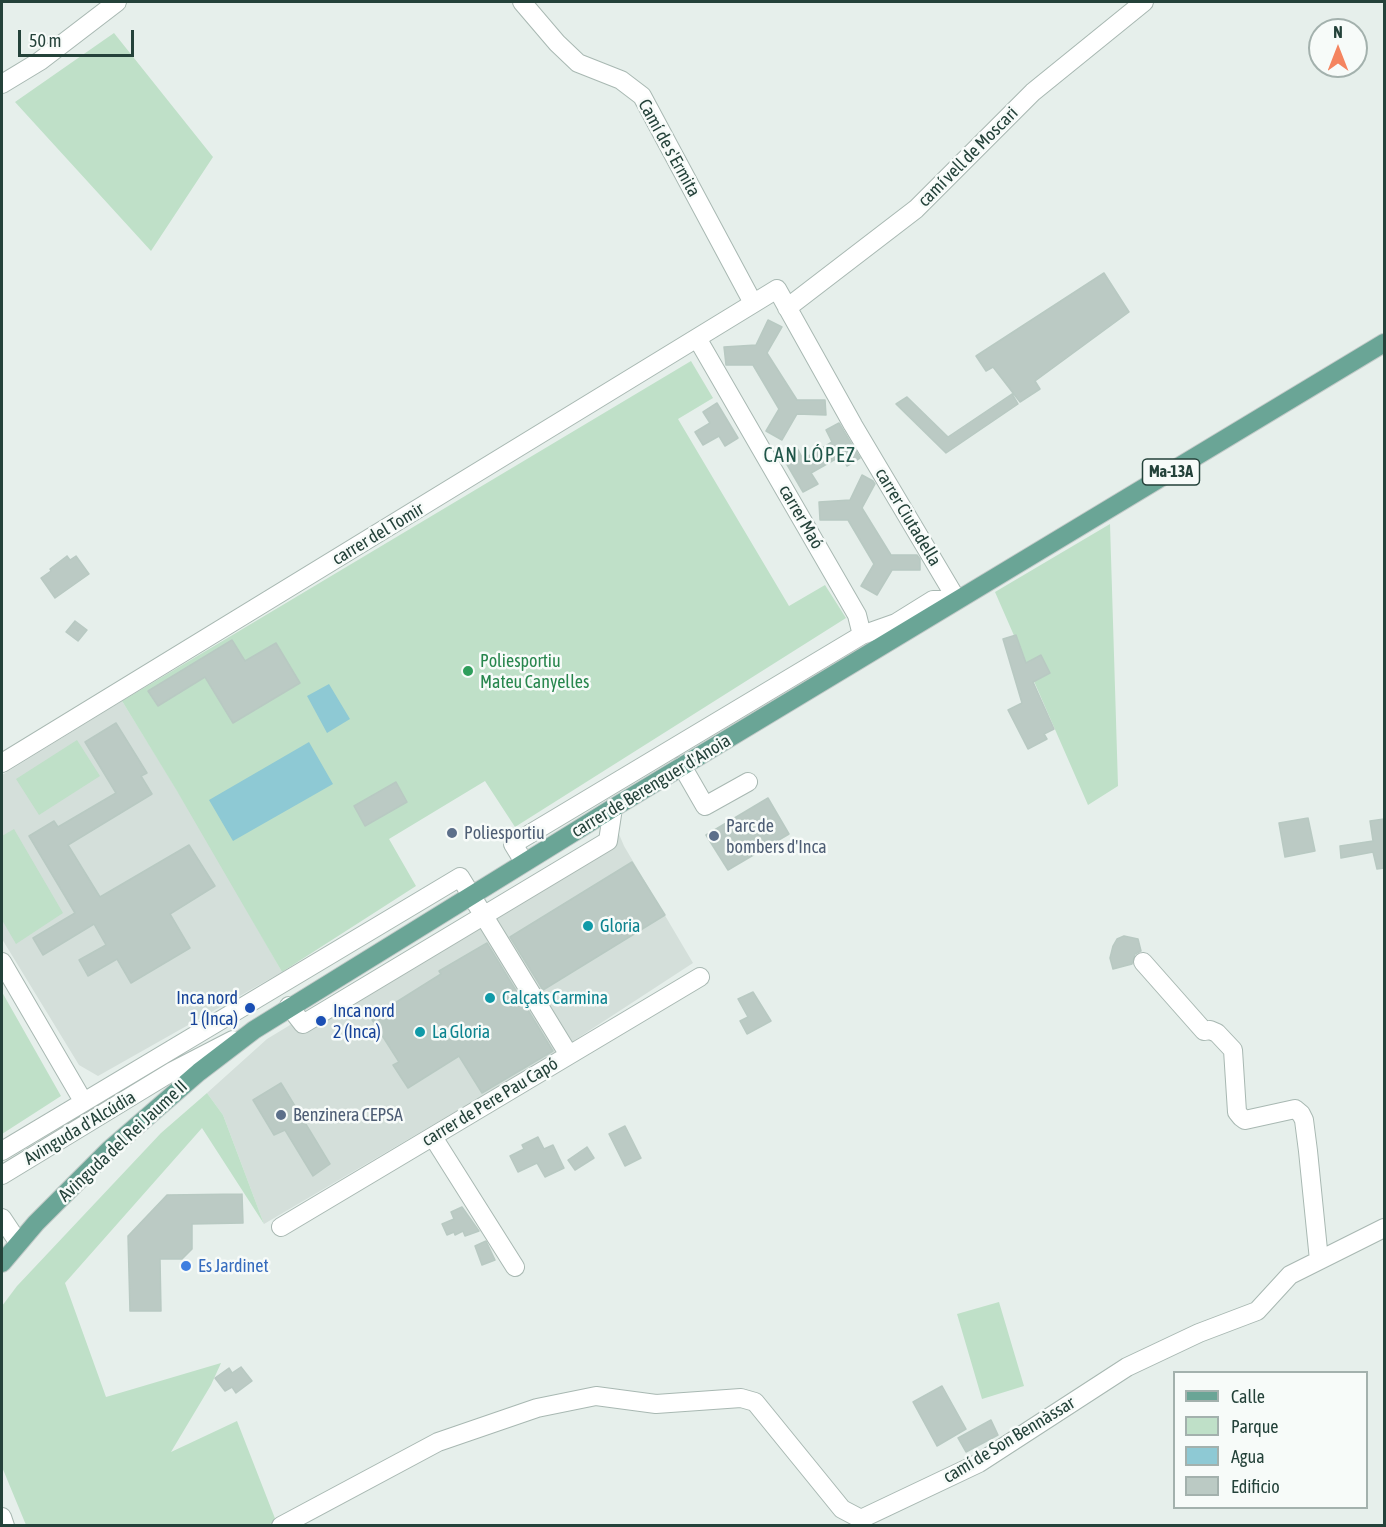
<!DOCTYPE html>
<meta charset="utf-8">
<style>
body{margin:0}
#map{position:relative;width:1386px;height:1527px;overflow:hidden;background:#e6efeb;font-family:"Asap Condensed",sans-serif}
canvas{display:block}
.frame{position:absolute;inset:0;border:3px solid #24423a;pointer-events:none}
.legend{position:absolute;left:1173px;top:1371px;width:195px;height:138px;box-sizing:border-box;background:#f7fbf9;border:2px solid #a3b1ad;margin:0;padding:8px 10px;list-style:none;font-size:18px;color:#24423a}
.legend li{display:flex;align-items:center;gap:12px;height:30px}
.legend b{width:30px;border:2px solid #a3b1ad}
.north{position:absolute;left:1308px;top:18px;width:60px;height:60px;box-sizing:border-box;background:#f7fbf9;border:2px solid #a3b1ad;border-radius:50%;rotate:0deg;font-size:16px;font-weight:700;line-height:24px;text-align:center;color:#24423a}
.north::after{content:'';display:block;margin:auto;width:21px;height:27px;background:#f4845f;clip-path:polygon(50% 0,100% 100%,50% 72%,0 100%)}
.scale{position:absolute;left:18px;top:30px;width:116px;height:27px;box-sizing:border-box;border:3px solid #24423a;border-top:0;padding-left:8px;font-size:18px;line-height:21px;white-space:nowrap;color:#24423a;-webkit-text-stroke:4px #f7fbf9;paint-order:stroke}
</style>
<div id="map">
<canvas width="1386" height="1527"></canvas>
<div class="frame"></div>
<ul class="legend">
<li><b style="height:8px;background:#6aa596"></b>Calle</li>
<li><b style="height:16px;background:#bfe0c8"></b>Parque</li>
<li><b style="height:16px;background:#8ec9d4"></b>Agua</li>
<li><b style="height:16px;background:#bbcac4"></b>Edificio</li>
</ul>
<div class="north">N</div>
<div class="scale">50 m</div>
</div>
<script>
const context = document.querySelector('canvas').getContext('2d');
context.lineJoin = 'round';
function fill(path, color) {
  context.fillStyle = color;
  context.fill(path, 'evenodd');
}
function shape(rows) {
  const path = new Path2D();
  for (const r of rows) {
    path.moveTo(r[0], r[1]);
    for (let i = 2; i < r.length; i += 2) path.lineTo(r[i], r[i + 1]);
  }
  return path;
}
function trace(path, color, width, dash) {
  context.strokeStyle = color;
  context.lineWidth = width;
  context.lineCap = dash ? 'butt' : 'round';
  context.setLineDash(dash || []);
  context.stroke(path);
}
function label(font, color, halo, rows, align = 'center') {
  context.font = font + ' "Asap Condensed",sans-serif';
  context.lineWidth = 5;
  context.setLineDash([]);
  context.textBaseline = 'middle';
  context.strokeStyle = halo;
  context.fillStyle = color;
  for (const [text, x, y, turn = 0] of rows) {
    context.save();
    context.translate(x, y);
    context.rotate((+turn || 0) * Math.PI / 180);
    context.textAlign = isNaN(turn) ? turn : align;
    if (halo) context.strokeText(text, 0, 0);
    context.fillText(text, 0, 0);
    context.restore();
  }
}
fill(shape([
 [122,701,203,832,282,972,98,1076,79,1065,2,939,2,775],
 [616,827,624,846,693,963,555,1053,264,1224,223,1115,207,1093,267,1039]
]), '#d4dfda');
fill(shape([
 [114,33,213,157,151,251,15,102],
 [691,361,713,398,678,419,789,606,825,585,846,618,515,827,485,781,389,839,416,886,282,972,177,791,122,701],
 [1110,524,1118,786,1088,805,995,592],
 [77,740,100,776,39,815,16,779],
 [14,829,63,913,16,944,2,920,2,836],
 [2,992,61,1096,2,1134],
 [207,1093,223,1115,264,1224,202,1128,65,1283,106,1397,221,1363,211,1385,171,1452,237,1421,276,1521,266,1526,26,1525,2,1467,2,1306,17,1286,161,1133],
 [999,1302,1024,1386,982,1399,957,1314]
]), '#bfe0c8');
fill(shape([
 [329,684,350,719,327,733,307,696],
 [309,742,333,784,233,841,209,800]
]), '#8ec9d4');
const building = shape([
 [1104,273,1129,312,1035,381,1040,389,1020,402,993,367,986,371,976,356,1104,273],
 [768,320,782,327,767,353,797,400,825,400,826,415,797,414,782,440,766,431,779,409,753,365,726,365,724,347,756,345,768,320],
 [1012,394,1018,404,946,453,896,404,907,397,948,437,1012,394],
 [717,403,738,438,725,446,719,436,703,445,695,432,710,423,703,412,717,403],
 [839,423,860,458,847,466,841,456,811,473,818,484,803,492,782,456,797,448,803,459,819,450,832,442,826,430,839,423],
 [862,475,873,481,875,484,862,508,891,555,917,555,920,559,920,570,892,570,877,595,861,586,874,564,848,520,820,520,819,502,850,500,862,475],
 [67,556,70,560,76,556,89,574,55,598,41,578,51,571,50,569,67,556],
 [75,621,87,630,78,641,66,632,75,621],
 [1016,635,1026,663,1041,655,1050,673,1033,682,1054,729,1044,734,1047,739,1028,749,1008,710,1022,703,1003,639,1016,635],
 [232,640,245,661,276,643,300,683,233,723,205,677,158,706,148,691,232,640],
 [116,723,147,773,141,776,152,794,68,845,100,897,189,845,215,886,170,914,190,948,131,983,117,959,88,976,79,960,106,945,94,924,43,955,33,938,75,913,29,836,54,821,58,827,116,793,85,742,116,723],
 [396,782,407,802,365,826,354,806,396,782],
 [768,798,789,834,728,870,706,835,768,798],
 [1308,818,1315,851,1285,857,1279,823,1308,818],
 [1384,819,1384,868,1377,869,1373,852,1341,858,1340,846,1373,841,1370,821,1384,819],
 [632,862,665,915,543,990,510,937,632,862],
 [1124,936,1138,939,1141,951,1135,954,1132,964,1113,969,1110,958,1113,946,1117,939,1124,936],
 [487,943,553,1051,482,1093,459,1056,408,1088,393,1065,399,1062,371,1018,441,974,439,971,487,943],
 [753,992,771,1021,747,1034,740,1021,748,1017,738,999,753,992],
 [281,1083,330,1164,313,1176,285,1130,274,1135,253,1100,281,1083],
 [625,1126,641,1158,625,1166,609,1134,625,1126],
 [538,1137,544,1149,553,1145,564,1168,545,1177,537,1163,518,1172,510,1156,524,1149,522,1145,538,1137],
 [587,1147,594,1158,575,1170,568,1160,587,1147],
 [242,1194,243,1223,192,1224,192,1249,182,1259,160,1259,161,1311,130,1311,128,1236,167,1195,242,1194],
 [462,1207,479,1231,465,1236,463,1231,455,1235,454,1232,447,1235,442,1224,454,1219,451,1212,462,1207],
 [486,1241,495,1260,482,1265,475,1246,486,1241],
 [241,1367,252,1381,236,1393,232,1387,225,1391,215,1378,229,1368,232,1373,241,1367],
 [942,1386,966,1429,937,1446,913,1402,942,1386],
 [991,1420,998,1435,966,1452,958,1438,991,1420]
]);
fill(building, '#bbcac4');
trace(building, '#b8c9c2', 1.5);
const minor = shape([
 [522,2,557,43,578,63,621,80,642,96,753,303],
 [2,84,40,61,117,2],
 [787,308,916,209,1033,92,1144,2],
 [697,338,857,615,862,635],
 [2,763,777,289,853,425,957,600],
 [682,766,705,806,748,782],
 [524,862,513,844,862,635,896,623,933,600,957,600],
 [2,962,83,1101],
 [1143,962,1204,1031,1210,1030,1217,1033,1233,1050,1237,1112,1241,1117,1245,1120,1295,1109,1301,1114,1304,1120,1308,1151,1319,1260],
 [289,1006,303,1024,608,841,613,808],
 [433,1137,515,1267],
 [2,1151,460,877,569,1055],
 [2,1175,173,1071,233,1040],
 [2,1218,18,1242],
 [281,1227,700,977],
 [2,1517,5,1526],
 [281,1526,438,1442,537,1408,596,1396,656,1404,741,1398,755,1402,842,1509,861,1519,979,1463,1127,1367,1199,1333,1257,1311,1290,1275,1384,1228]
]);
const major = shape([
 [2,1263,36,1223,109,1150,199,1072,254,1030,613,808,1384,343]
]);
trace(minor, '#a8b8b2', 20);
trace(major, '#c2cac8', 20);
trace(minor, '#fff', 18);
trace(major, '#6aa596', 18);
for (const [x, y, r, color] of [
 [468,671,6,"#2e9e5b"],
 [452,833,6,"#5c6f8a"],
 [714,836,6,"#5c6f8a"],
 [588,926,6,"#0f9aa8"],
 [490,998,6,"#0f9aa8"],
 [250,1008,6,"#1a4fb4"],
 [321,1021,6,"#1a4fb4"],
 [420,1032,6,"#0f9aa8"],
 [281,1115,6,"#5c6f8a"],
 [186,1266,6,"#3f7fe0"]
]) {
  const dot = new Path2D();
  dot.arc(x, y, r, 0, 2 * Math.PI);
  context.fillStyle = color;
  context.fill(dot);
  trace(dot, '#f7fbf9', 2);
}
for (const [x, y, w] of [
 [1171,472,57]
]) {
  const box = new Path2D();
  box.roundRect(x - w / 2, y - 13, w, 26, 4.5);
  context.fillStyle = '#f7fbf9';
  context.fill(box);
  trace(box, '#24423a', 1.5);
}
label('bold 16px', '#24423a', null, [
 ["Ma-13A",1171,472]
]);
label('18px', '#24423a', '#f7fbf9', [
 ["Camí de s'Ermita",669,148,61],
 ["camí vell de Moscari",968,157,-45],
 ["carrer Maó",801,517,60],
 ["carrer Ciutadella",908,517,59],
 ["carrer del Tomir",378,534,-31],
 ["carrer de Berenguer d'Anoia",651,786,-31],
 ["carrer de Pere Pau Capó",490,1102,-31],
 ["Avinguda d'Alcúdia",80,1128,-31],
 ["Avinguda del Rei Jaume II",123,1141,-43],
 ["camí de Son Bennàssar",1009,1440,-31]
]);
label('18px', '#27864d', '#f7fbf9', [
 ["Poliesportiu",480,661],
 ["Mateu Canyelles",480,682]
], 'left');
label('18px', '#4e5e75', '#f7fbf9', [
 ["Parc de",726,826],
 ["bombers d'Inca",726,847],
 ["Poliesportiu",464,833],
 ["Benzinera CEPSA",293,1115]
], 'left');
label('18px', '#0d838f', '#f7fbf9', [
 ["Gloria",600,926],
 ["Calçats Carmina",502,998],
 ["La Gloria",432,1032]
], 'left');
label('18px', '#164399', '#f7fbf9', [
 ["Inca nord",238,998],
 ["1 (Inca)",238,1019],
 ["Inca nord",333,1011,"left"],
 ["2 (Inca)",333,1032,"left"]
], 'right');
label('18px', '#366cbe', '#f7fbf9', [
 ["Es Jardinet",198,1266]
], 'left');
context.letterSpacing = '1.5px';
label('20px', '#1f5548', '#f7fbf9', [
 ["CAN LÓPEZ",810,456]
]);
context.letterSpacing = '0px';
</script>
